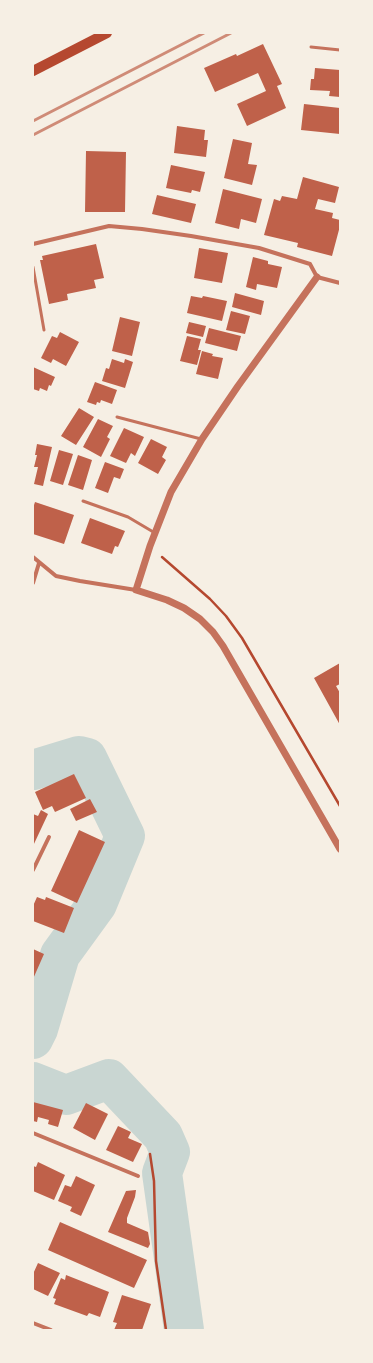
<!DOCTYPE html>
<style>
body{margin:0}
#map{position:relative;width:373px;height:1363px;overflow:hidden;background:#f6efe4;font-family:Helvetica,sans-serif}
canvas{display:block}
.frame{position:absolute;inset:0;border:34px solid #f6efe4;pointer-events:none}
</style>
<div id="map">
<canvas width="373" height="1363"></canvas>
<div class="frame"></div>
</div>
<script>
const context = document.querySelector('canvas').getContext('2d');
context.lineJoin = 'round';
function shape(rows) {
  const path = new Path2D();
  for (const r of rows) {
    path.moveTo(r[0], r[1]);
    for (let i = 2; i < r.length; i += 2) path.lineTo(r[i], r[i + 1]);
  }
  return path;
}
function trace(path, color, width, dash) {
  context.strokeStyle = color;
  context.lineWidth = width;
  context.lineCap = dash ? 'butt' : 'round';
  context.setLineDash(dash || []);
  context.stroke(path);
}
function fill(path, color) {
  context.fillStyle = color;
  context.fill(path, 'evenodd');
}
trace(shape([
 [33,770,79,756,87,758,125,836,97,904,60,955,38,1029,33,1039],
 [33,1082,66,1095,109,1079,163,1136,170,1152,162,1173,184,1330]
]), '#c9d6d2', 40);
fill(shape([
 [263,44,282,84,277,86,286,108,247,126,237,104,266,91,258,73,215,92,204,68,236,54,237,56],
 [315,68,340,70,340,97,329,96,330,91,310,90,311,79,314,79],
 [304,104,340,108,340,134,301,130],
 [177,126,205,130,204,140,208,140,206,157,174,153],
 [233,139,252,143,248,164,257,165,252,185,224,178],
 [86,151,126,152,125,212,85,212],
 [171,165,205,172,200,192,192,190,191,193,166,188],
 [303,177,339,187,335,203,318,199,315,209,333,213,332,218,340,220,340,226,332,256,297,247,298,243,264,235,274,199,280,201,282,196,297,199],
 [223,189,262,199,256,223,241,219,239,229,215,223],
 [157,195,196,204,191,223,152,214],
 [96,244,104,278,94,280,96,288,67,294,68,300,49,304,40,260,43,260,42,256],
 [199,248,228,253,222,283,194,278],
 [253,257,268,261,268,264,282,267,277,288,257,284,256,290,246,287],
 [235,293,264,301,261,315,232,307],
 [191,296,202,298,203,296,227,301,222,321,187,313],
 [231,311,250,316,245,334,226,330],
 [120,317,140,322,132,356,112,351],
 [189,322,206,326,203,337,186,333],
 [209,328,241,336,237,351,205,343],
 [60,332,79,342,66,366,53,359,51,363,41,358,52,336,57,338],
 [187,336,201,339,198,350,201,350,197,365,180,361],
 [202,351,213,354,212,356,223,358,218,379,196,374],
 [112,359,124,363,125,359,133,362,125,388,102,381,106,368,109,369],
 [33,367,55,377,51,386,49,385,47,391,40,388,39,391,33,389],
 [95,382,117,390,112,404,101,400,100,403,97,402,96,405,87,402],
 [79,408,94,417,76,445,61,436],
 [98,419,113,426,107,437,110,439,101,457,83,447],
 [124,428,144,437,135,456,131,453,126,463,110,456],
 [151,439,167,447,162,457,166,460,158,474,138,463],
 [37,444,52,447,43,486,34,484,38,467,34,467,37,455,35,455],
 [59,450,73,454,63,485,50,481],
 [78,455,92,460,83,490,68,485],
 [105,462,124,469,120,479,114,477,108,493,95,488],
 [35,502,74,515,64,544,33,534,33,508],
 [90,518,125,531,118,547,115,546,112,554,81,543],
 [340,663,340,684,336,686,340,693,340,725,314,678],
 [74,774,86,798,55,812,52,806,43,810,35,792],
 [90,799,97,812,76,821,70,809],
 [41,810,48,814,33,846,33,814,38,816],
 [79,830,105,842,77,903,51,891],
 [37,897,45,900,46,897,74,908,64,933,33,921,33,906],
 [33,949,44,954,33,979],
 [33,1102,63,1110,58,1127,48,1124,49,1120,38,1117,37,1122,33,1121],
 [86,1103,108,1114,95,1140,73,1128],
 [118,1126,131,1132,128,1138,142,1144,133,1162,106,1150],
 [38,1162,65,1175,54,1200,33,1191,33,1166,36,1167],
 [76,1176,95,1185,81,1216,70,1211,72,1207,58,1201,65,1185,71,1187],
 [136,1190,135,1197,127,1218,127,1223,148,1232,150,1244,148,1248,108,1232,126,1191],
 [60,1222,147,1260,134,1288,48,1250],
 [38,1263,60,1273,48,1296,33,1289,33,1274],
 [66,1275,109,1292,100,1317,89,1313,87,1316,54,1304,56,1299,53,1298,61,1278,65,1280],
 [122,1295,151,1304,142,1330,114,1330,117,1323,113,1322]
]), '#bf614a');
trace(shape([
 [162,557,210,599,226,616,242,638,340,806],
 [150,1154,154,1181,156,1261,166,1330]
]), '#b5482f', 2.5);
trace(shape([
 [311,47,340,50],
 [33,267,44,330],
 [117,417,201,439],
 [83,501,128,517,155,533]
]), '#c5725c', 3);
trace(shape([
 [33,244,109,226,142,229,191,236,259,248,310,264,317,277,340,283],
 [33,557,56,576,80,581,136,590],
 [33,583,39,563],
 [33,870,49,837],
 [33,1133,138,1176],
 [33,1323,51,1330]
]), '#c5725c', 4);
trace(shape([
 [317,277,238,386,202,439,171,492,150,546,136,590,167,600,184,608,200,619,213,632,223,646,340,849]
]), '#c5725c', 7);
trace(shape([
 [33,71,107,33]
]), '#b5482f', 10);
trace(shape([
 [33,121,204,33],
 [33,135,231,33]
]), '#cf8b77', 3);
</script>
